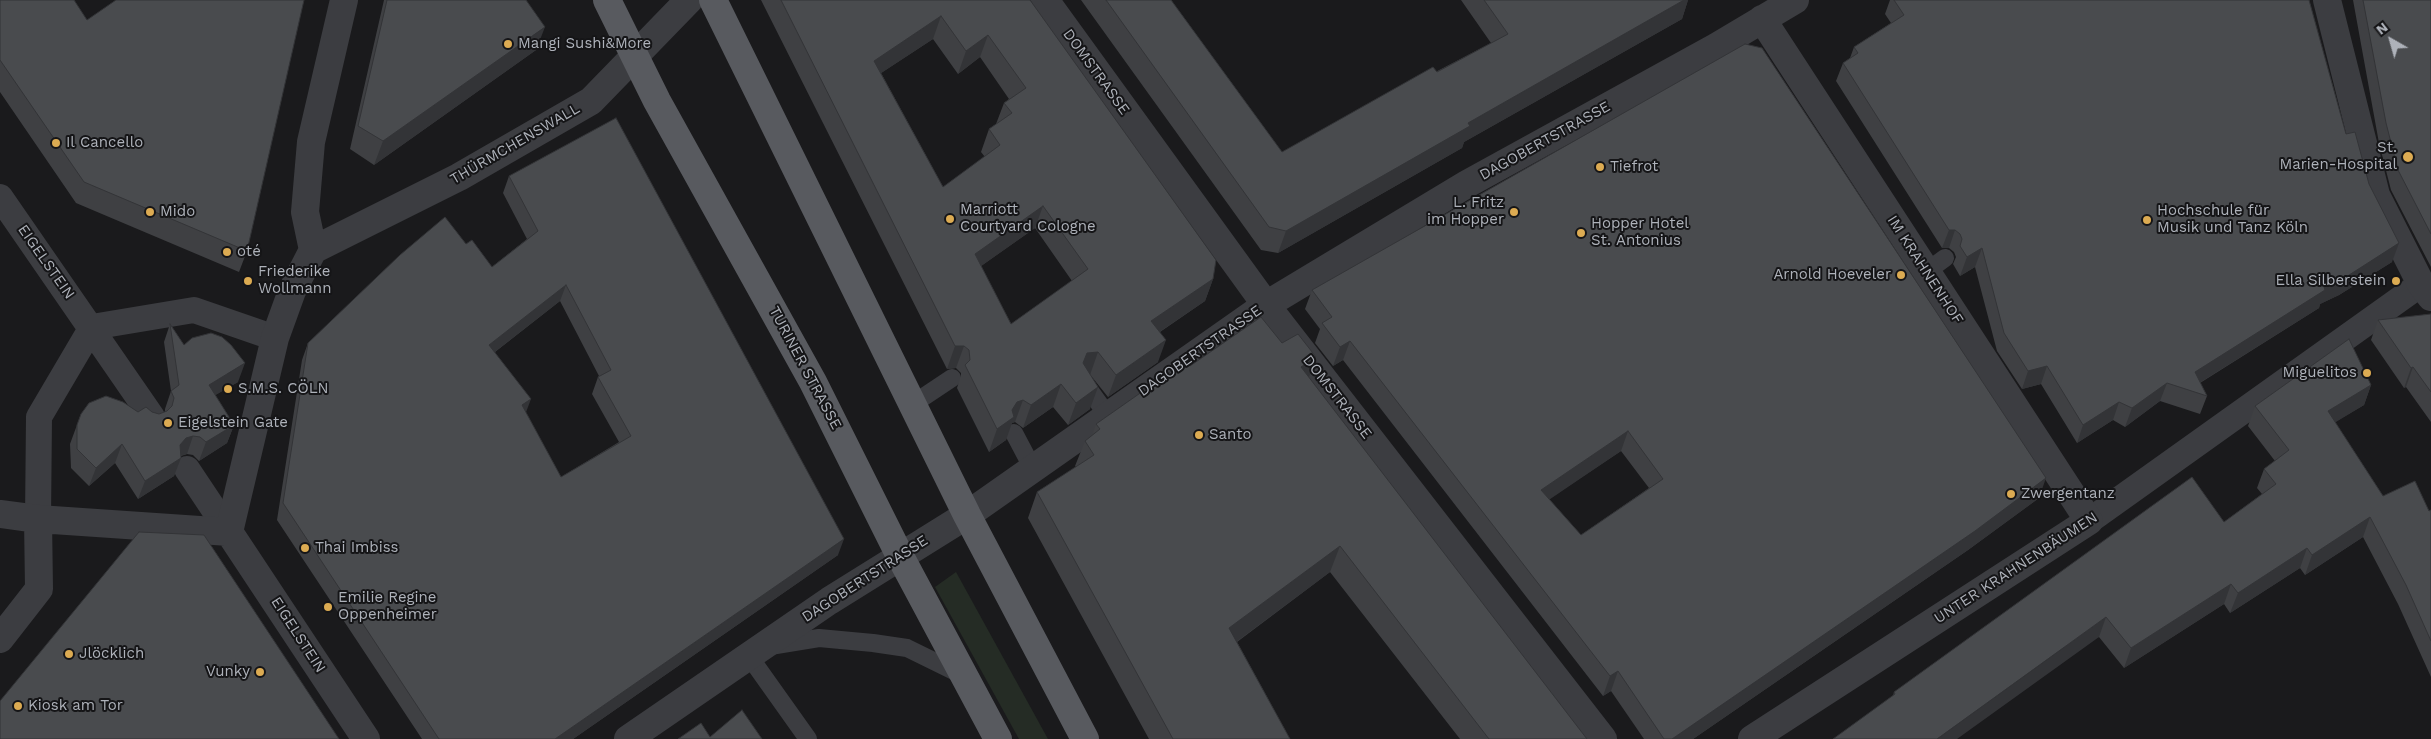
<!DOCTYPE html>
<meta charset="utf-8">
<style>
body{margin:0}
#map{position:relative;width:2431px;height:739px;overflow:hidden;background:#1a1a1c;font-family:"Work Sans",sans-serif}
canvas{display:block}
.north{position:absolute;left:2366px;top:15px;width:50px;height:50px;-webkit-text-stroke:4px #151517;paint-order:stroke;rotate:322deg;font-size:14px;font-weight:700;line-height:20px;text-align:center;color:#aeb2ba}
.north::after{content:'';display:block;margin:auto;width:18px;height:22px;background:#aeb2ba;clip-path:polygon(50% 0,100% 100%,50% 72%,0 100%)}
</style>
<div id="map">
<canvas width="2431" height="739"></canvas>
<div class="north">N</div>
</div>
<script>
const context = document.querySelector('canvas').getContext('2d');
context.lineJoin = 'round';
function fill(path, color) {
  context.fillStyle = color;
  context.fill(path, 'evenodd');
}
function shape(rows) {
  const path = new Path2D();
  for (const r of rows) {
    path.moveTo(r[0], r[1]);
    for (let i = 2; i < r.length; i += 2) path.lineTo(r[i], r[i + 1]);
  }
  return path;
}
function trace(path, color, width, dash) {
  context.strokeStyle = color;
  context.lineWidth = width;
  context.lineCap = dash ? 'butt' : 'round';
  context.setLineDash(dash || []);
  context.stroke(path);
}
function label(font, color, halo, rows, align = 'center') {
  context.font = font + ' "Work Sans",sans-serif';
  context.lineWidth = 4;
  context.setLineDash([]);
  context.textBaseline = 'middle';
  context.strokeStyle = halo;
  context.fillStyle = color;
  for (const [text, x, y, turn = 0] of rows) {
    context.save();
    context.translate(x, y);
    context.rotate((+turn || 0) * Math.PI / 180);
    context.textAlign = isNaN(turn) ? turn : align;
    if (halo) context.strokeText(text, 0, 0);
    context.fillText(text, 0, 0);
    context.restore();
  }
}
fill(shape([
 [956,572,1048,739,1019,739,935,587]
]), '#252c25');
trace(shape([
 [1926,272,1945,258],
 [1085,384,1108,416],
 [913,404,952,378],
 [1014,433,1033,469],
 [770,646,819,638,873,643,907,648,962,675],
 [749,656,808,739]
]), '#3c3d41', 18);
trace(shape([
 [0,197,152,417],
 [187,469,229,532],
 [38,519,39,417,92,327,194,310,275,338],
 [2089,521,2421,284]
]), '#3c3d41', 26);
trace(shape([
 [1045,0,1266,305,1603,739],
 [2327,0,2376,195,2421,284,2431,297],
 [313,250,292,291,275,338,229,532,366,739],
 [313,250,459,177,591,101,689,0],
 [313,250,305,212,311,142,344,0],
 [0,514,38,519,229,532],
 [0,639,39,589,38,519],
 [628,739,829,601,967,515,1266,305,1467,184,1716,47,1795,0],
 [1752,739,2089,521,1762,19]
]), '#3c3d41', 28);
trace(shape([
 [607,0,657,101,813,382,900,556,998,739],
 [713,0,967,515,1085,739]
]), '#585a5f', 28);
fill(shape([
 [0,0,247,251,239,272,76,203,0,92],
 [384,0,526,0,536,50,374,165,350,149],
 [761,0,1030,0,1213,279,1205,301,1160,332,1158,362,1108,397,1092,377,1090,409,1068,425,1053,407,1023,428,1015,422,1012,423,1006,440,989,452,957,388,961,375,961,373,956,368,947,369],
 [933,39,958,74,980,57,1009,99,1004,103,996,124,989,129,981,152,985,157,943,187,881,73],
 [1035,228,1072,281,1011,324,981,266],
 [1081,0,1171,0,1282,152,1491,43,1461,0,1688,0,1682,19,1464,142,1462,148,1278,253,1261,250],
 [1890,0,2309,0,2346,134,2369,184,2392,262,2339,295,2320,304,2319,308,2200,383,2207,396,2200,414,2160,401,2125,427,2113,420,2077,443,2041,384,2022,389,1997,351,1975,267,1960,276,1953,264,1956,257,1954,252,1949,248,1942,248,1836,81,1843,63,1850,58,1854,47,1891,23,1885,14],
 [2353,0,2431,0,2431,267,2391,190,2379,143],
 [509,176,838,555,573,739,422,739,277,520,302,360,308,343,466,244,492,267,527,239,503,193],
 [560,301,599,376,598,377,592,394,619,442,561,477,526,413,495,352],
 [1312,290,2039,498,1968,550,1693,739,1644,739,1611,691,1603,696,1343,360,1333,366,1315,343,1320,329,1305,309],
 [1621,451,1649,488,1581,535,1549,499],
 [2431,314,2431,422,2406,387,2404,388,2371,340,2378,320],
 [170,324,184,345,238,382,215,395,234,425,227,443,199,461,193,455,187,454,181,456,181,458,174,476,138,499,115,463,89,486,71,468,70,444,81,414,138,412,152,412,159,414,165,412,165,409,171,391,164,342],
 [1282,343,1309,377,1587,739,1460,739,1330,572,1237,642,1290,739,1149,739,1028,518,1037,492,1076,467,1075,466,1085,441,1092,435,1096,424,1190,366],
 [2371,385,2364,405,2335,422,2383,496,2429,511,2431,510,2431,677,2398,604,2363,537,2305,575,2300,568,2230,613,2224,604,2124,668,2099,637,1893,696,1894,692,2224,522,2262,494,2257,488,2264,469,2275,461,2248,426,2255,406]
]), '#3f4043');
fill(shape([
 [1684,0,1688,0,1682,19,1464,142,1462,148,1278,253,1286,231,1468,123],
 [941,16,933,39,866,83,874,61],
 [545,27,536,50,374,165,383,141],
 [988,35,980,57,958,74,966,51],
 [1043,206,1035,228,967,276,975,254],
 [1949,230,1955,230,1949,248,1942,248],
 [2399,243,2392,262,2339,295,2320,304,2319,308,2188,390,2195,372,2324,287],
 [1982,248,1975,267,1960,276,1967,257],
 [1213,279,1205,301,1143,343,1151,321],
 [566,285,560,301,483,361,489,345],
 [1166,340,1158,362,1108,397,1116,375],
 [1350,341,1343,360,1333,366,1340,347],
 [955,346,964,346,956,368,947,369],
 [1098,352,1090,375,1078,376,1087,353],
 [1316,357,1307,383,1301,367],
 [245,363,238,382,202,403,209,385],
 [2047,366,2041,384,2022,389,2028,371],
 [2413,367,2406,387,2404,388,2411,368],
 [2167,383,2160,401,2125,427,2132,408],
 [1061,384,1053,407,1023,428,1031,405],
 [2371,385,2364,405,2321,431,2328,411],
 [1098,387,1090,409,1068,425,1076,403],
 [531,399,525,415,522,405],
 [1023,400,1015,422,1012,423,1006,440,989,452,997,429,1017,402],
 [2119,402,2113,420,2077,443,2083,425],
 [234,425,227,443,199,461,206,442],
 [1628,431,1621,451,1534,510,1541,490],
 [193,436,187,454,179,456,180,445,186,438],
 [122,444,115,463,89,486,96,468],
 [181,458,174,476,138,499,145,481],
 [2046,478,2039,498,1968,550,1693,739,1672,739],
 [2370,517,2363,537,2305,575,2312,555],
 [844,539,838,555,573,739,555,739],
 [1340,546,1330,572,1220,654,1229,628],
 [2307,548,2300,568,2230,613,2238,593],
 [2231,584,2224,604,2124,668,2131,648],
 [2106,617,2099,637,1957,739,1937,739],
 [1618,671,1611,691,1603,696,1610,676]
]), '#333437');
const building = shape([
 [0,0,74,0,87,20,116,0,304,0,247,251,84,182,0,60,0,0],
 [387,0,526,0,545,27,383,141,358,126,387,0],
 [781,0,1030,0,1216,260,1213,279,1151,321,1166,340,1116,375,1098,352,1087,353,1083,363,1098,387,1076,403,1061,384,1031,405,1023,400,1017,402,1012,410,1014,417,997,429,965,365,970,360,969,350,964,346,955,346,781,0],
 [941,16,966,51,988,35,1026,88,1004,103,1012,113,989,129,1000,145,943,187,874,61,941,16],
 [1043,206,1088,269,1011,324,975,254,1043,206],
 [1106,0,1171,0,1282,152,1433,67,1437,72,1508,34,1484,0,1684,0,1468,123,1470,126,1286,231,1269,227,1106,0],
 [1894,0,2309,0,2346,134,2355,132,2369,184,2399,243,2346,277,2324,287,2325,290,2195,372,2207,396,2167,383,2132,408,2119,402,2083,425,2047,366,2028,371,2004,333,1982,248,1967,257,1960,246,1962,239,1960,234,1955,230,1949,230,1843,63,1858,53,1854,47,1904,15,1894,0],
 [2363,0,2431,0,2431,234,2398,170,2386,123,2363,0],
 [1745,44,1762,48,2046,478,1975,531,1672,739,1664,739,1618,671,1610,676,1350,341,1340,347,1322,323,1332,317,1312,290,1745,44],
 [1628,431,1663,479,1581,535,1541,490,1628,431],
 [616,118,844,539,555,739,439,739,283,503,308,343,400,255,445,217,466,244,472,240,492,267,538,231,509,176,616,118],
 [566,285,611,370,598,377,631,436,561,477,522,405,531,399,489,345,566,285],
 [2431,314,2431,392,2413,367,2411,368,2378,320,2431,314],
 [1261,317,1282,343,1298,334,1316,357,1301,367,1587,739,1489,739,1340,546,1229,628,1290,739,1173,739,1037,492,1094,455,1085,441,1100,429,1096,424,1186,361,1190,366,1261,317],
 [170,324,184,345,192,338,211,333,222,337,231,345,245,363,209,385,234,425,206,442,200,437,193,436,186,438,180,445,181,458,145,481,122,444,96,468,77,449,77,425,81,414,89,403,106,396,123,402,138,412,146,407,152,412,159,414,167,411,172,406,174,398,171,391,179,385,170,324],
 [2349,339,2371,385,2328,411,2383,496,2415,481,2429,511,2431,510,2431,641,2406,585,2370,517,2312,555,2307,548,2238,593,2231,584,2131,648,2106,617,1937,739,1833,739,1895,694,1894,692,2192,477,2224,522,2276,484,2264,469,2289,450,2255,406,2349,339],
 [139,532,204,535,339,739,0,739,0,701,139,532],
 [742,710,762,739,678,739,701,723,710,737,742,710]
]);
fill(building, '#494b4e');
trace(building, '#333437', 1);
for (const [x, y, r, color] of [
 [508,44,5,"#dcab52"],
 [56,143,5,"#dcab52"],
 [2408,157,6,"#dcab52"],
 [1600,167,5,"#dcab52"],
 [150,212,5,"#dcab52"],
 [1514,212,5,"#dcab52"],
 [950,219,5,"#dcab52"],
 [2147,220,5,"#dcab52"],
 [1581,233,5,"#dcab52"],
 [227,252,5,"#dcab52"],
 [1901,275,5,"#dcab52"],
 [248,281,5,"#dcab52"],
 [2396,281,5,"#dcab52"],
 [2367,373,5,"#dcab52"],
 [228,389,5,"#dcab52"],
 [168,423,5,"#dcab52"],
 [1199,435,5,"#dcab52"],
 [2011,494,5,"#dcab52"],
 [305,548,5,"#dcab52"],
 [328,607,5,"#dcab52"],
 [69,654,5,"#dcab52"],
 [260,672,5,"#dcab52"],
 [18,706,5,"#dcab52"]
]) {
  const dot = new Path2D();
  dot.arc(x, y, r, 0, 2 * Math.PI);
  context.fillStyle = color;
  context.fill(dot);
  trace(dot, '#151517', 2);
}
label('15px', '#aeb2ba', '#151517', [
 ["Mangi Sushi&More",518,44],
 ["Il Cancello",66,143],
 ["St.",2397,148,"right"],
 ["Marien-Hospital",2397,165,"right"],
 ["Tiefrot",1610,167],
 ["L. Fritz",1504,203,"right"],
 ["im Hopper",1504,220,"right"],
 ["Marriott",960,210],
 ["Courtyard Cologne",960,227],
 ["Hochschule für",2157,211],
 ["Musik und Tanz Köln",2157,228],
 ["Mido",160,212],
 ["Hopper Hotel",1591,224],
 ["St. Antonius",1591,241],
 ["oté",237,252],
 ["Friederike",258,272],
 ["Wollmann",258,289],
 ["Arnold Hoeveler",1891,275,"right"],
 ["Ella Silberstein",2386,281,"right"],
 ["Miguelitos",2357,373,"right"],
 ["S.M.S. CÖLN",238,389],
 ["Eigelstein Gate",178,423],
 ["Santo",1209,435],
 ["Zwergentanz",2021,494],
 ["Thai Imbiss",315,548],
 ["Emilie Regine",338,598],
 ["Oppenheimer",338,615],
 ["Jlöcklich",79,654],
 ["Vunky",250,672,"right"],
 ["Kiosk am Tor",28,706]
], 'left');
label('15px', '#aeb2ba', '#151517', [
 ["DOMSTRASSE",1096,72,54],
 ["DAGOBERTSTRASSE",1545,141,-29],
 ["THÜRMCHENSWALL",515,144,-30],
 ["EIGELSTEIN",46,262,55],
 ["IM KRAHNENHOF",1925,270,57],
 ["DAGOBERTSTRASSE",1200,351,-35],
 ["TURINER STRASSE",805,368,62],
 ["DOMSTRASSE",1337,397,52],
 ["UNTER KRAHNENBÄUMEN",2016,568,-33],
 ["DAGOBERTSTRASSE",865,579,-33],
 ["EIGELSTEIN",298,635,57]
]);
</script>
